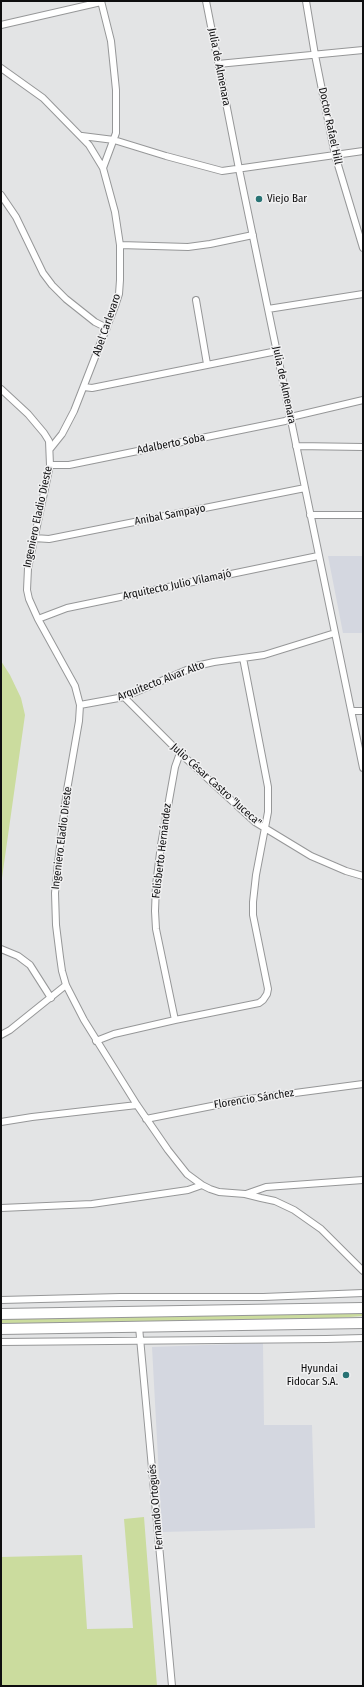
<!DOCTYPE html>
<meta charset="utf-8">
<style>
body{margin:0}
#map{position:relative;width:364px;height:1687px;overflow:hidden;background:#e3e4e5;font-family:"Fira Sans Condensed",sans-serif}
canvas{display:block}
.frame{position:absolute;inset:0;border:2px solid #0e0e0f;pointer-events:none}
</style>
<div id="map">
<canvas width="364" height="1687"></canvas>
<div class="frame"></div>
</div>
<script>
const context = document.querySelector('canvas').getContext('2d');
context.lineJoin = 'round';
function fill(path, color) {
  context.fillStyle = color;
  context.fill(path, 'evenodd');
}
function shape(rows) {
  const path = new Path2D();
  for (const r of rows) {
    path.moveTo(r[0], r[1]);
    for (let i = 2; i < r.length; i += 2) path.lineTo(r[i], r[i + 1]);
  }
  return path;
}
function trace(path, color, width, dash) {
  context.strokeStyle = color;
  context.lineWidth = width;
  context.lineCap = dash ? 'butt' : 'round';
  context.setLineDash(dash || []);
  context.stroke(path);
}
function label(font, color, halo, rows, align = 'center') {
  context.font = font + ' "Fira Sans Condensed",sans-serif';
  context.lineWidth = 3;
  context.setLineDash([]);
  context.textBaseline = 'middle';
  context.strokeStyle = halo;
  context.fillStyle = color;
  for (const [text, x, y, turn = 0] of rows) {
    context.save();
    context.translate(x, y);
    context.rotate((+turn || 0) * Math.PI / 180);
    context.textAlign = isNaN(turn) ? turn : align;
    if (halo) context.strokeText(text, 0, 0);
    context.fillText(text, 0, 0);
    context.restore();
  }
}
fill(shape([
 [328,556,363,556,363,633,343,633],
 [263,1343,264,1425,312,1425,315,1528,162,1532,152,1347]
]), '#d4d7e0');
fill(shape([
 [1,661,10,675,21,698,25,715,1,885],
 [363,1312,363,1316,312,1320,1,1326,1,1318],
 [144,1517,157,1686,1,1686,1,1557,82,1555,87,1629,133,1628,124,1519]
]), '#cbdc9e');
const minor = shape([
 [101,1,111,41,116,90,116,133,103,168],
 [206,1,239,169,363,768],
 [306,1,315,55,335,155,363,248],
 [1,25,101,2],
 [218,64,363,50],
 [1,68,43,98,89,145,103,168,115,212,120,245,120,280,119,294,115,306,74,411,62,434,50,449],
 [82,136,114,140,166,156,222,171,363,151],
 [1,195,16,217,43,273,52,285,66,299,95,322,107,328],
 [120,245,188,247,210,244,253,235],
 [196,300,207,364],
 [268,309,363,294],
 [84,387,92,388,277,351],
 [1,389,28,414,44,433,49,441,50,465,28,568,27,590,29,599,38,619,75,686,80,705,79,721,67,790,58,863,55,893,56,925,60,957,62,971,66,985,84,1020,137,1105,168,1150,187,1174,202,1185,210,1189,219,1192,245,1194,261,1198,275,1201,294,1210,321,1229,363,1271],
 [296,446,363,447],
 [50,465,69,465,285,421,295,416,363,400],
 [310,515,363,515],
 [34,538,49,539,305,488],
 [38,619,67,608,318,556],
 [124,697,180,753,255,822,311,856,346,871,363,876],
 [80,705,124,697,196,666,214,662,264,655,335,633],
 [352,711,363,711],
 [1,949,18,956,30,965,51,998],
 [175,1020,156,929,155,911,156,885,161,845,175,767,180,753],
 [1,1035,10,1030,66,985],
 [96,1041,114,1034,175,1020,259,1003,263,1000,267,994,268,989,253,915,253,902,256,875,268,812,268,787,243,658],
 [146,1119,242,1100,363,1084],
 [1,1122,32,1117,137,1105],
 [246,1194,266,1187,363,1180],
 [1,1208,92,1204,188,1190,202,1185],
 [1,1300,120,1297,263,1297,363,1293],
 [139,1327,172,1686],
 [1,1342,326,1339,363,1338]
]);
const trunk = shape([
 [1,1314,363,1308],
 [1,1329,363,1323]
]);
trace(minor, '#969798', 8);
trace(trunk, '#969798', 12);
trace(minor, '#fff', 6);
trace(trunk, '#fff', 10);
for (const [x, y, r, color] of [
 [259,199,4,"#287374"],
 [346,1375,4,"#287374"]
]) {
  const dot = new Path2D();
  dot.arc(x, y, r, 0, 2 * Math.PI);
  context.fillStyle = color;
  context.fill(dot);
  trace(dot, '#f1f1f2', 1.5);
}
label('11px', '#0e0e0f', '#f1f1f2', [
 ["Julia de Almenara",219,67,79],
 ["Doctor Rafael Hill",330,126,78],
 ["Abel Carlevaro",107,325,-71],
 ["Julia de Almenara",284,385,78],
 ["Adalberto Soba",171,444,-11],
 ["Anibal Sampayo",170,515,-11],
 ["Ingeniero Eladio Dieste",38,517,-78],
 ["Arquitecto Julio Vilamajó",177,585,-12],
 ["Arquitecto Alvar Alto",161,681,-21],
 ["Julio César Castro \"Juceca\"",216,785,42],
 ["Ingeniero Eladio Dieste",62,838,-83],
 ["Felisberto Hernández",162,851,-83],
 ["Florencio Sánchez",254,1099,-9],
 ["Fernando Ortogués",156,1507,-95]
]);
label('11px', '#0e0e0f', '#f1f1f2', [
 ["Viejo Bar",267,199],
 ["Hyundai",338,1369,"right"],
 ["Fidocar S.A.",338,1382,"right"]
], 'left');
</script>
